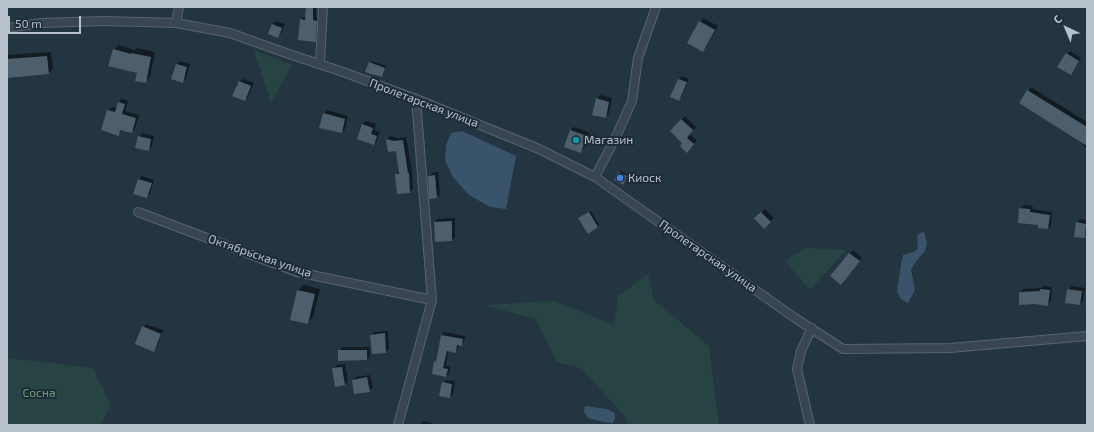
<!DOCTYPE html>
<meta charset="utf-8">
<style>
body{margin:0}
#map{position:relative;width:1094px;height:432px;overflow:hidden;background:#243542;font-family:"Exo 2",sans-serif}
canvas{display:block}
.frame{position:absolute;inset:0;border:8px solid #b6c1cc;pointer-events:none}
.north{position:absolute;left:1046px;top:8px;width:40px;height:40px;-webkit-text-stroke:3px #1e2b37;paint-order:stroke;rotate:316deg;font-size:11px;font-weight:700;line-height:16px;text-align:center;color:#b6c1cc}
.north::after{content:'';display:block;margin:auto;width:14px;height:18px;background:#b6c1cc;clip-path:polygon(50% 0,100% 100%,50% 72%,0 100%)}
.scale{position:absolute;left:8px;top:16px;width:73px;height:18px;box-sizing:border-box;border:2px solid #b6c1cc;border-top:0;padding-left:5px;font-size:12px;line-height:14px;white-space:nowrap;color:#b6c1cc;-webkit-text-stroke:3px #1e2b37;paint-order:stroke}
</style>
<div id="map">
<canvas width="1094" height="432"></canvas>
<div class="frame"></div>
<div class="north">С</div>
<div class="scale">50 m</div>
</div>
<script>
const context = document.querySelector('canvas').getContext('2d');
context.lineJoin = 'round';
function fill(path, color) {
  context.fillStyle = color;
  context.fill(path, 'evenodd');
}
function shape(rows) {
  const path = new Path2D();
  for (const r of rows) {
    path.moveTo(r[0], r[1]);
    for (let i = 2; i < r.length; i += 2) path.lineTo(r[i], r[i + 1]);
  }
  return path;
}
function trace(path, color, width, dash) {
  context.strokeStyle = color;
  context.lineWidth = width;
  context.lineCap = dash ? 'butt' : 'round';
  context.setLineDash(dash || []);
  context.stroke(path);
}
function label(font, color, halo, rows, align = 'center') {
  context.font = font + ' "Exo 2",sans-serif';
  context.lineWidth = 4;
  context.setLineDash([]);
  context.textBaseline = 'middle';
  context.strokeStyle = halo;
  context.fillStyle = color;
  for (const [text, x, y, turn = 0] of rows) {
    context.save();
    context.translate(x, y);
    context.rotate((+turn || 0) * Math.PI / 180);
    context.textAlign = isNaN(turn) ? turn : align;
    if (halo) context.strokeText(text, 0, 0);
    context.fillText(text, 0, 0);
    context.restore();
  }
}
fill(shape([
 [254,50,292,65,271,103],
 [805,248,846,250,810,290,785,261],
 [648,274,654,300,709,346,719,425,628,425,627,419,581,368,557,362,536,319,483,305,554,301,614,325,618,296],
 [7,358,93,368,111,405,100,425,7,425]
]), '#274343');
fill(shape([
 [462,131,516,156,506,209,490,207,469,195,453,177,445,160,446,145,451,133],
 [924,232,927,243,925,251,914,264,911,270,915,290,908,303,901,299,897,292,901,264,903,255,913,252,918,249,917,238,918,234],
 [585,406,607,409,615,413,615,418,613,423,603,422,588,418,584,412]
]), '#38536a');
fill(shape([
 [307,7,316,7,316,17,320,18,319,37,315,40,301,20,304,17,306,17],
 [703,18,718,26,706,48,702,51,688,43,700,22],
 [276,21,285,24,281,33,278,37,272,24],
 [118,45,135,50,137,48,155,52,150,77,145,82,138,73,114,50],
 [1070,51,1081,58,1071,74,1067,54],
 [51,52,53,69,49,73,7,77,7,55],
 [180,61,190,64,186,78,183,82,177,64],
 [371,61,386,66,383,75,370,63],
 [682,76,689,79,682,96,678,100,672,97,679,79],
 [243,79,254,83,248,97,244,100,239,82],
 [1031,87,1087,122,1087,148,1083,146,1084,143,1020,103],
 [600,95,612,98,609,113,606,117,597,99],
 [122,99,128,101,125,111,139,115,135,129,131,132,122,129,118,135,102,130,108,110,112,107,117,108,119,102],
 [327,110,348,116,345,129,342,132,323,114],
 [685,116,696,127,689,134,697,140,690,148,671,131],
 [366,121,376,124,374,130,380,132,377,140,374,144,362,124],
 [574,127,590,133,584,149,580,152,565,146,571,130],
 [142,133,154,136,152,146,148,150,139,137],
 [390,136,398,138,406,137,412,170,413,189,410,192,396,175,399,171,396,150,389,151,387,139],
 [620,171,628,175,623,183,615,180],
 [438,172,440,194,437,197,429,176,432,173],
 [142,176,154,180,150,194,147,197,139,179],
 [1024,205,1033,206,1032,209,1052,212,1051,225,1048,228,1039,224,1020,209],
 [765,209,774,218,764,227,756,218],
 [591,211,599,225,588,232,581,217],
 [455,218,455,237,452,240,435,222,438,219],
 [1080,219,1087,220,1087,234,1084,237,1077,223],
 [853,250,862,258,844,280,832,276],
 [304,285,320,289,313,317,308,323,298,290],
 [1044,286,1052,287,1051,301,1048,305,1020,292,1023,289,1042,288],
 [1072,286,1085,288,1083,301,1080,304,1068,290],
 [146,324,163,330,157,347,153,351,143,327],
 [388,331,389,349,386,352,373,353,371,335,375,332],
 [444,332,465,336,464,342,462,345,459,345,458,349,456,352,448,351,446,366,450,367,449,374,446,376,435,362,438,360,442,335],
 [342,347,370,347,370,356,367,359,339,351],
 [345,364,348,381,345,384,334,369,337,365],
 [370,375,373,387,369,391,353,381,356,377],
 [446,380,455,381,453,394,450,397,443,383],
 [423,421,432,423,432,425,420,425]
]), '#0007');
fill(shape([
 [306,7,313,7,313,20,317,21,316,42,298,40,300,19,305,20],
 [699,21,715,30,703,52,687,43],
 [272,24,282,28,278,38,268,34],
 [113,49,131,54,131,53,151,57,146,83,135,81,137,73,108,66],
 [1066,53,1079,61,1071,75,1057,67],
 [47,56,49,74,7,78,7,59],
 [369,62,385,68,382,77,365,72],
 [176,64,187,67,183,83,171,79],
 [678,79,687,82,679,101,670,97],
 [239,81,251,86,245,101,232,96],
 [1027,90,1087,127,1087,146,1019,103],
 [596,98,609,102,606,118,592,115],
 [118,102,125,104,122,114,136,118,132,133,120,130,119,136,101,130,107,110,115,112],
 [323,113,345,119,342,133,319,128],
 [681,119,693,130,687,138,694,144,687,153,680,146,682,143,670,131],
 [362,124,373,128,371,134,377,136,374,145,357,139],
 [570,130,587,136,581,153,564,147],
 [138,136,151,139,149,151,135,148],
 [386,139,394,141,403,140,408,173,409,173,410,193,397,194,395,174,399,174,396,151,388,152],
 [618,172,627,176,623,185,614,180],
 [435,175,437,198,429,199,428,176],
 [138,179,152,183,147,198,133,194],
 [1019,208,1030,209,1030,212,1050,215,1048,229,1038,228,1038,225,1018,223],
 [589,212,598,227,588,234,578,218],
 [761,212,771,222,764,229,754,218],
 [452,221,452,241,435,242,434,222],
 [1076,222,1086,224,1085,238,1074,237],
 [849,253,860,261,841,285,830,276],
 [1040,289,1050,290,1048,306,1035,304,1019,305,1019,292,1040,291],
 [1067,289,1082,291,1080,305,1065,303],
 [297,290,315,294,308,324,290,320],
 [142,326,161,334,154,352,135,344],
 [385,333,386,353,372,354,370,335],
 [441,335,463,339,462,346,457,345,456,353,447,351,443,368,448,369,446,377,432,374,434,361,436,362],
 [338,350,367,350,367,360,338,361],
 [342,367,345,385,335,387,332,368],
 [367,377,370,392,354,394,352,380],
 [442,382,452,384,450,398,439,396]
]), '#4d5e6d');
const street = shape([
 [176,23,179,7],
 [7,28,42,23,105,21,176,23,230,33,286,53,343,72,416,99,539,149,595,177,795,318,843,349,950,348,1087,336],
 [320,64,323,7],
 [595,177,615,139,632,101,638,58,656,7],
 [138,212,297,272,432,300],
 [398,425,432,300,416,99],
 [810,425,797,369,801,351,812,328]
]);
trace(street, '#57646f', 10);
trace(street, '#394652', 8);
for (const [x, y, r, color] of [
 [576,140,4,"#0f9aa8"],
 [620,178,4,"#3f7fe0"]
]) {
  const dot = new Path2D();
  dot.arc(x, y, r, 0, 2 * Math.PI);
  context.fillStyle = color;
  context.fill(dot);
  trace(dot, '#1e2b37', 1.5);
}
label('12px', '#b6c1cc', '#1e2b37', [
 ["Пролетарская улица",424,103,21],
 ["Октябрьская улица",260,256,19],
 ["Пролетарская улица",708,256,35]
]);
label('12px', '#b6c1cc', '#1e2b37', [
 ["Магазин",584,140],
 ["Киоск",628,178]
], 'left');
label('12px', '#6c9e71', '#1e2b37', [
 ["Сосна",39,393]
]);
</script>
